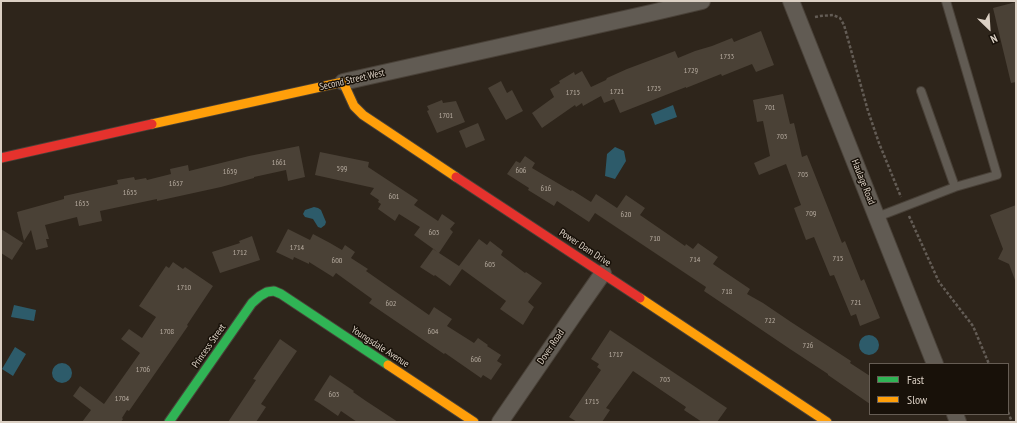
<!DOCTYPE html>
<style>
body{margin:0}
#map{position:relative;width:1017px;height:423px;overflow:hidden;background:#2e251b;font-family:"PT Sans Narrow",sans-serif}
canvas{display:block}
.frame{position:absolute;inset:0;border:2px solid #dbd0c4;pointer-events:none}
.legend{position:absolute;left:869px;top:363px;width:140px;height:52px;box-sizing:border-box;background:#181109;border:1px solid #665d54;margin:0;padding:5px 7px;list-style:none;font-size:12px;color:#dbd0c4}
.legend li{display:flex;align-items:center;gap:8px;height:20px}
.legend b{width:20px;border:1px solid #665d54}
.north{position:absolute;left:969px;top:8px;width:40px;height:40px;-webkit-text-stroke:3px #181109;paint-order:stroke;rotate:155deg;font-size:11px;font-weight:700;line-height:16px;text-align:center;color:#dbd0c4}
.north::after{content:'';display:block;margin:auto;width:14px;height:18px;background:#dbd0c4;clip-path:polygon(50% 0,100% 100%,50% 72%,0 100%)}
</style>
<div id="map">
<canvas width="1017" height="423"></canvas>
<div class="frame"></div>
<ul class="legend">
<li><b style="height:5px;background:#30b455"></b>Fast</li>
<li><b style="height:5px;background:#ff9f0a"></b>Slow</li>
</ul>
<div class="north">N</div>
</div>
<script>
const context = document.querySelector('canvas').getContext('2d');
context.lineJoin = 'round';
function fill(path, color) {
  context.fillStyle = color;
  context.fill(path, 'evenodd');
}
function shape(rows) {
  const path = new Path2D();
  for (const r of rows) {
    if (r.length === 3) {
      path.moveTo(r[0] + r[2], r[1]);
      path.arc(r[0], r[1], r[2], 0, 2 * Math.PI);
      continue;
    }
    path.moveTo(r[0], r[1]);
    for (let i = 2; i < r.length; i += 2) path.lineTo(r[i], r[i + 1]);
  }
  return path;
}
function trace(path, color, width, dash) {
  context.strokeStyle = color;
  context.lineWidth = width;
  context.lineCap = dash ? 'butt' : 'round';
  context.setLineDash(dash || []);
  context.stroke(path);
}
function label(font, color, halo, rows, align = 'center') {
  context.font = font + ' "PT Sans Narrow",sans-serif';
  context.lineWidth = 3;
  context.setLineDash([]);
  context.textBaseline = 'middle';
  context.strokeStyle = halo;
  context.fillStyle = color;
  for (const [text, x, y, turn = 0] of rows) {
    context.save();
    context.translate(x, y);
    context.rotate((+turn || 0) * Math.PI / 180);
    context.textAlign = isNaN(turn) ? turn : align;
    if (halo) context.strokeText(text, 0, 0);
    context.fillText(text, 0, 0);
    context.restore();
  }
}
fill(shape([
 [673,105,677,117,655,125,651,114],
 [615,147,624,151,626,161,615,179,605,176,607,154],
 [314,207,318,208,321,210,326,222,325,225,321,228,318,227,313,219,305,217,303,214,305,210],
 [14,305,36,310,34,321,11,317],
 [869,345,10],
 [15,347,26,354,13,376,2,369],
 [62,373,10]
]), '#2d5b6a');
fill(shape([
 [1016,2,1016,82,1011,83,993,8],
 [761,31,774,65,756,72,752,64,722,76,721,74,686,88,686,87,620,113,614,99,604,103,601,96,583,106,582,103,576,107,575,105,542,128,532,113,554,97,550,89,560,83,559,81,574,72,575,75,582,71,591,87,606,80,607,78,627,69,675,51,678,58,695,51,712,46,732,38,734,42],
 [501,81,507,93,512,90,523,111,506,120,488,88],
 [783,94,790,124,794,123,802,157,807,155,842,243,845,241,861,281,864,279,880,318,860,326,856,314,851,316,834,275,830,276,814,237,806,240,794,208,801,205,786,164,759,175,754,163,770,156,763,121,757,122,753,100],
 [442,100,443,103,456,101,465,122,437,133,427,111,429,110,427,106],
 [478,123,485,140,466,148,459,131],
 [299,146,305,177,288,181,286,170,254,177,254,178,221,187,157,201,157,199,100,211,102,221,79,226,77,217,45,225,49,239,46,239,48,247,36,250,31,230,24,241,17,212,64,199,64,196,118,184,117,180,134,177,135,180,146,178,147,180,171,174,170,169,188,165,189,171,249,156],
 [320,152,369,162,368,167,418,200,414,205,438,221,442,214,455,223,450,229,453,232,439,253,414,235,420,227,399,214,395,221,378,209,381,204,378,202,379,200,370,194,374,188,315,175],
 [525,156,535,163,532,168,571,191,572,190,591,202,596,194,617,208,626,195,645,208,640,215,685,246,686,244,693,249,698,243,718,257,713,264,750,289,747,294,763,303,791,322,851,361,850,363,870,376,870,404,828,375,828,374,790,349,704,291,706,287,595,213,589,222,557,201,554,206,528,190,529,188,507,174,516,161,520,163],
 [1016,205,1016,279,1015,280,1009,264,998,259,1003,249,990,215],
 [1,229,23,243,12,260,1,253],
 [288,229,310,240,313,234,330,243,342,250,345,245,355,252,351,258,368,269,366,271,429,315,434,307,452,319,447,326,474,343,478,338,488,345,487,346,501,355,497,361,502,364,491,380,483,375,481,378,445,353,444,354,369,303,372,299,336,273,333,277,309,262,309,264,294,257,293,260,276,252],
 [252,236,260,260,220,273,212,252,240,243,239,241],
 [479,239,487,245,490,241,503,251,501,255,525,273,526,272,542,283,528,302,534,307,523,325,500,309,506,301,462,269,450,286,435,275,434,276,420,267,433,249,459,266],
 [173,262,183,269,185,267,213,286,187,325,188,326,129,411,127,410,122,418,123,419,121,422,82,422,91,410,73,396,80,386,104,404,140,353,121,339,129,329,142,338,156,317,139,306,166,266,169,268],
 [610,330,727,408,717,422,702,422,684,410,686,407,633,371,606,408,610,410,602,422,577,422,569,417,601,370,597,367,599,364,591,359],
 [280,339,297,351,261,404,266,407,256,422,228,422,256,380,253,379],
 [330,375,354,391,353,392,366,401,398,422,357,422,341,411,338,416,319,403,314,400]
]), '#4a4136');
const lane = shape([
 [921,91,955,187],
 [877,217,955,187,997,175,946,1]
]);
const street = shape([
 [791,1,935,364],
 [343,82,651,13,702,1],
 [955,414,958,422],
 [500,422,575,313,603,273]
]);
const fast = shape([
 [169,422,252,303,260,296,267,292,274,291,281,294,388,365]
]);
const slow = shape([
 [152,124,343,82,354,106,363,115,456,177],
 [640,298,827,422],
 [388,365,474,422]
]);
const jam = shape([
 [1,158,152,124],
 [456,177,640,298]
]);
trace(lane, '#494138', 10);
trace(street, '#494138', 18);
trace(fast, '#494138', 11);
trace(slow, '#494138', 11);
trace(jam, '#494138', 11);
trace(shape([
 [815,17,820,16,833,15,840,18,844,25,868,111,879,143,901,197],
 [909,216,939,282,973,326,989,364],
 [1008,412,1012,422]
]), '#635c55', 2.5, [3, 2]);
trace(lane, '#615b53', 8);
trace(street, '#615b53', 16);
trace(fast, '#30b455', 9);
trace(slow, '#ff9f0a', 9);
trace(jam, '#e5322d', 9);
label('8px', '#b7aca0', null, [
 ["1733",727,57],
 ["1729",691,71],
 ["1725",654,89],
 ["1721",617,92],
 ["1715",573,93],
 ["701",770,108],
 ["1701",446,116],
 ["703",782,137],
 ["1661",279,163],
 ["599",342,169],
 ["606",521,171],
 ["1659",230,172],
 ["705",803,175],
 ["1657",176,184],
 ["616",546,189],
 ["1655",130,193],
 ["601",394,197],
 ["1653",82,204],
 ["709",811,214],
 ["620",626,215],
 ["603",434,233],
 ["710",655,239],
 ["1714",297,248],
 ["1712",240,253],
 ["715",838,259],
 ["714",695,260],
 ["600",337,261],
 ["605",490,265],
 ["1710",184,288],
 ["718",727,292],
 ["721",856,303],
 ["602",391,304],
 ["722",770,321],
 ["1708",167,332],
 ["604",433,332],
 ["726",808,346],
 ["1717",616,355],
 ["606",476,360],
 ["1706",143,370],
 ["703",665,380],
 ["603",334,395],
 ["1704",122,399],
 ["1715",592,402]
]);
label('10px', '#dbd0c4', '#181109', [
 ["Second Street West",352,80,-13],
 ["Haulage Road",863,182,68],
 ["Power Dam Drive",585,248,33],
 ["Princess Street",209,346,-55],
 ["Youngsdale Avenue",380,347,33],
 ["Dover Road",551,347,-56]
]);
</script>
